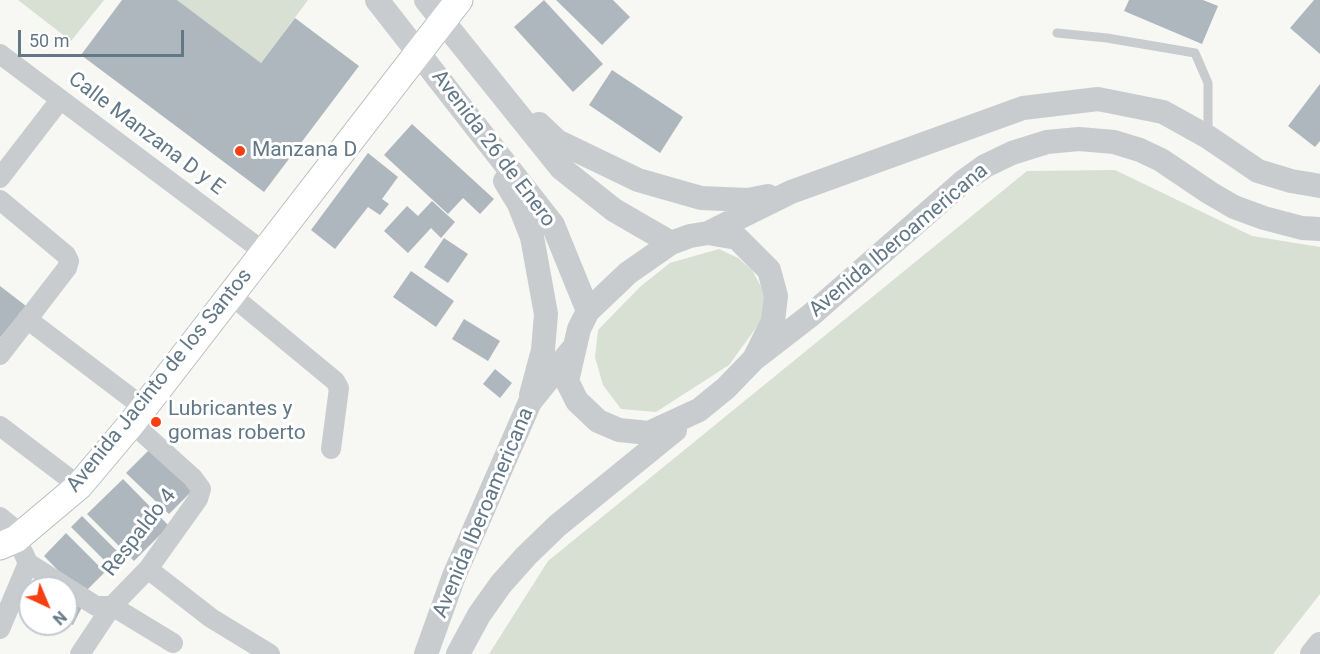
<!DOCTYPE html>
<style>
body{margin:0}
#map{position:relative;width:1320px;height:654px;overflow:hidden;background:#f7f7f3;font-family:Roboto,sans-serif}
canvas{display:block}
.north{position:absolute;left:18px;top:576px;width:60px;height:60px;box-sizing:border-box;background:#fff;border:2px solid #c0c9cf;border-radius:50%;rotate:136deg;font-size:16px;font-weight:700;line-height:24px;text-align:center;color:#627887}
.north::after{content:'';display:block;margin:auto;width:21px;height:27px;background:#f63f13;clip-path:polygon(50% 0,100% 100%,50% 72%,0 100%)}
.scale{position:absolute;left:18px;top:30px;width:166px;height:27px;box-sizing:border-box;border:3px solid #627887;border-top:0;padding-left:8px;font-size:18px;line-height:21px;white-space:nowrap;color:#627887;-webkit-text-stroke:4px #fff;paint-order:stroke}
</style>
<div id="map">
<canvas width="1320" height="654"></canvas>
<div class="north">N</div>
<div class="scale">50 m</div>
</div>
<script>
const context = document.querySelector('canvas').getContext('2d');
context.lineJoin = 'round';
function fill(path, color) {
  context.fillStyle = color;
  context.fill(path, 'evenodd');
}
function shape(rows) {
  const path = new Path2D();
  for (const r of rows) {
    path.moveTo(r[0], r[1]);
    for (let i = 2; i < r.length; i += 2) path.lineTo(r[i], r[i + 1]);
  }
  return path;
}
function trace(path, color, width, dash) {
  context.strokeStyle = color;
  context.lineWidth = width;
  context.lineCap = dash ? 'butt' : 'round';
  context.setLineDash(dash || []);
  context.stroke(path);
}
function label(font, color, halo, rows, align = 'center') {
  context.font = font + ' Roboto,sans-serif';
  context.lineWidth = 6;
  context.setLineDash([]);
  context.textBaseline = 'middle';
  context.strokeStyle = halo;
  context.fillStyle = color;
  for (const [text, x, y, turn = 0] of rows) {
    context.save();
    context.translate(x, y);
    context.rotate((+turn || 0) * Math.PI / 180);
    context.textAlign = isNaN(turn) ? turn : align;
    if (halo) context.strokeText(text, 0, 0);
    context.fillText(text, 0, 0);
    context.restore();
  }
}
fill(shape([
 [18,0,104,0,71,41],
 [177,0,308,0,261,63],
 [1115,170,1252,236,1320,247,1320,594,1273,654,489,654,548,561,1027,171],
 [719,249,738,258,752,270,765,294,766,314,729,365,656,412,621,409,603,385,595,357,598,330,641,286,670,263]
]), '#d8dfd3');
fill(shape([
 [122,0,177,0,261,63,295,18,359,66,264,192,81,55],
 [544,0,603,64,573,92,514,27],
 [556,0,613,0,630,17,602,45],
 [1129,0,1203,0,1218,6,1202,44,1124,11],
 [1314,0,1320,0,1320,54,1290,28],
 [612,70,683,117,660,153,589,105],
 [1320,84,1320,141,1315,147,1288,126],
 [412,124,494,199,480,214,463,198,448,214,384,155],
 [368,153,398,177,382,199,389,204,380,215,368,207,335,249,311,230],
 [432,201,455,222,441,238,431,228,408,253,384,231,407,206,418,216],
 [444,238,468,254,448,283,424,267],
 [411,271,454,301,436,327,393,297],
 [0,286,26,306,0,338],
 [464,319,500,341,488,361,452,339],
 [495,369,512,383,500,398,483,384],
 [153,446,195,488,169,514,126,473],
 [123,479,169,526,134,561,87,514],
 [82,516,121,555,110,566,71,527],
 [66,533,105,572,82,595,44,556],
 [66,594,84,603,73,625,66,622]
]), '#aeb7bd');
const secondary = shape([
 [0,546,16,539,79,486,132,423,459,0]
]);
trace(secondary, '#b8bec2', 29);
trace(shape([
 [1057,33,1107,38,1195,53,1208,83,1208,134]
]), '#c8cccf', 9);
trace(shape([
 [0,54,264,252],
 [0,178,60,100],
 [0,200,66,255,69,261,67,268,0,355],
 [231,295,335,381,339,388,331,449],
 [27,319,143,407],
 [0,426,79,486],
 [0,517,22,535],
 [28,563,96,606,112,606,173,643],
 [148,569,211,618,270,654],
 [0,629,28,563,23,552],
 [80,654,112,606,148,569,198,499,201,489,193,478,132,423]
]), '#c8cccf', 20);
trace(shape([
 [377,0,553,225,588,311],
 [426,0,561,168,614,210,671,243],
 [539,124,557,141,638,180,701,198,748,200,768,196],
 [505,181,519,204,532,237,546,314,543,350,531,395],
 [708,233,791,192,1023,108,1098,99,1163,112,1208,137,1258,171,1291,181,1320,186],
 [708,233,737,238,769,270,776,296,773,321,754,359,726,388,699,410,649,433,619,430,598,421,577,401,567,381,579,329,588,311,628,273,671,243,690,236,708,233],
 [754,359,811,315,964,181,985,166,1012,153,1047,142,1079,139,1114,142,1140,150,1161,160,1210,193,1234,207,1264,218,1302,228,1320,229],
 [426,654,454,576,530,402,571,351],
 [458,654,479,615,501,584,526,556,557,526,675,430],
 [1312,654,1320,644]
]), '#c8cccf', 24);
trace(secondary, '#fff', 27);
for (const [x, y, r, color] of [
 [240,151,6,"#f63f13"],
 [156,422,6,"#f63f13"]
]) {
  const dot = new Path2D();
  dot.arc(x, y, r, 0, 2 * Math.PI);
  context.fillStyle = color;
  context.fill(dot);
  trace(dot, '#fff', 2);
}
label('21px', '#627887', '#fff', [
 ["Calle Manzana D y E",146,134,37],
 ["Avenida 26 de Enero",493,149,53],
 ["Avenida Iberoamericana",899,241,-40],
 ["Avenida Jacinto de los Santos",160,381,-51],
 ["Avenida Iberoamericana",484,513,-67],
 ["Respaldo 4",140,533,-52]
]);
label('21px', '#627887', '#fff', [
 ["Manzana D",252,151],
 ["Lubricantes y",168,410],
 ["gomas roberto",168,434]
], 'left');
</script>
